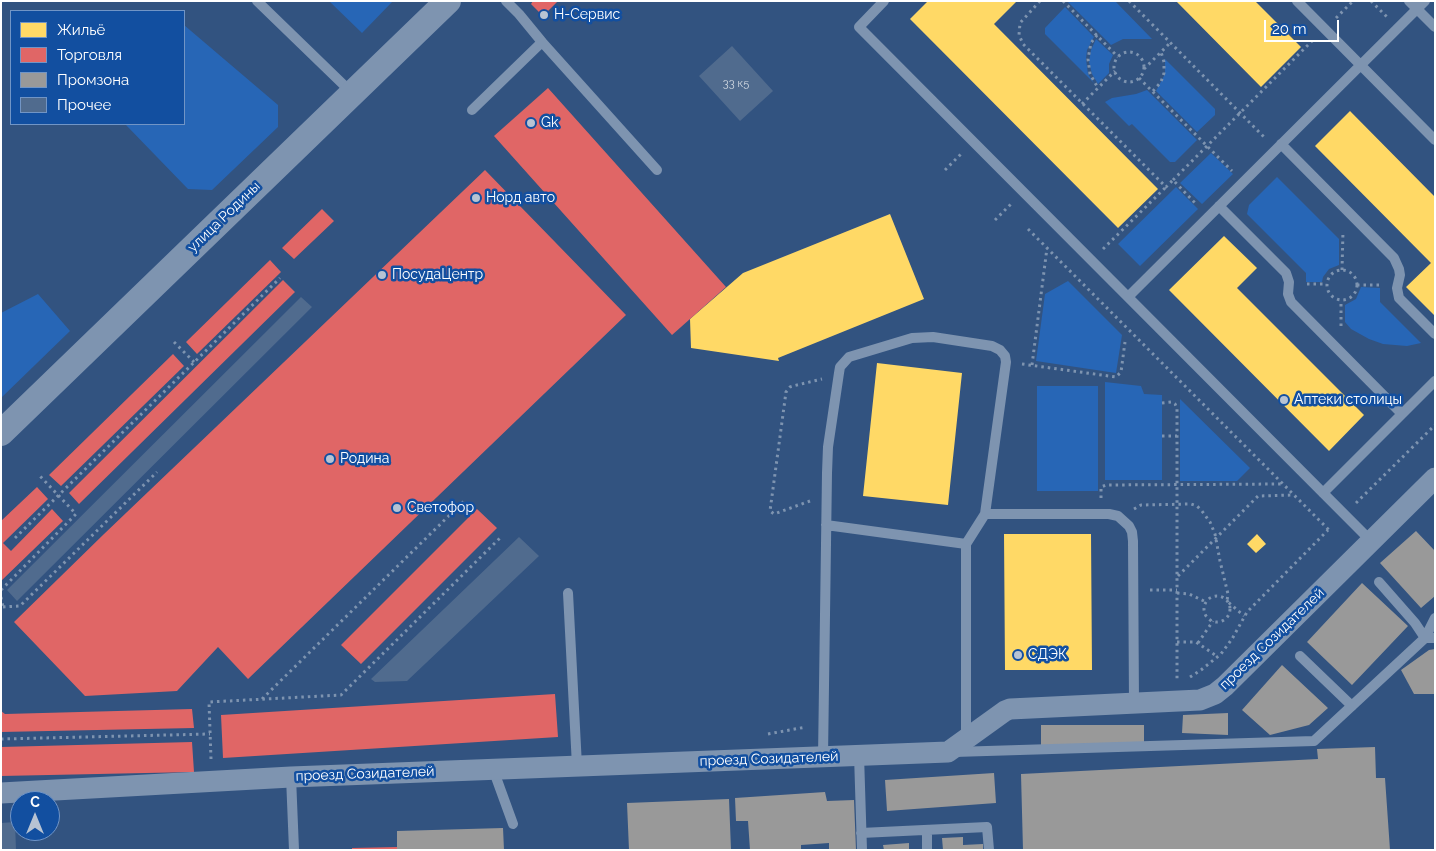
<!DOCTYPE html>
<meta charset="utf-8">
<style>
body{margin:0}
#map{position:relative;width:1436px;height:851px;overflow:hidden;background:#325380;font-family:Raleway,sans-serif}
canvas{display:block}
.frame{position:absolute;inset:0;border:2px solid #fff;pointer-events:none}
.legend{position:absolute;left:10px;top:10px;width:175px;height:115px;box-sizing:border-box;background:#124fa0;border:1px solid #7195c6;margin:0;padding:6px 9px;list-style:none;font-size:15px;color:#fff}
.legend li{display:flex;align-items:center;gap:10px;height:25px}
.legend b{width:25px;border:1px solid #7195c6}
.north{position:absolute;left:10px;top:791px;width:50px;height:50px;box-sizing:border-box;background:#124fa0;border:1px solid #7195c6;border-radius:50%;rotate:0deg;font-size:14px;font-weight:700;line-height:20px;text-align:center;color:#fff}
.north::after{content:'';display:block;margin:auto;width:18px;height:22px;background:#b7c3d3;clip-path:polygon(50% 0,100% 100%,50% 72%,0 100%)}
.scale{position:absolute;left:1264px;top:20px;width:75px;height:22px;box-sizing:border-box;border:2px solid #fff;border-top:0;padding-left:6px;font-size:15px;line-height:18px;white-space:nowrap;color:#fff;-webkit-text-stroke:4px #124fa0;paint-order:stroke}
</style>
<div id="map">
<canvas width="1436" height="851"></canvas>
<div class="frame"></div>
<ul class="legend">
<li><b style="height:14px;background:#ffd966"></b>Жильё</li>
<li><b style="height:14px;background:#e06666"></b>Торговля</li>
<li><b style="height:14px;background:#999"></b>Промзона</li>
<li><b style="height:14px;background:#506b8e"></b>Прочее</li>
</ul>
<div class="north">С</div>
<div class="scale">20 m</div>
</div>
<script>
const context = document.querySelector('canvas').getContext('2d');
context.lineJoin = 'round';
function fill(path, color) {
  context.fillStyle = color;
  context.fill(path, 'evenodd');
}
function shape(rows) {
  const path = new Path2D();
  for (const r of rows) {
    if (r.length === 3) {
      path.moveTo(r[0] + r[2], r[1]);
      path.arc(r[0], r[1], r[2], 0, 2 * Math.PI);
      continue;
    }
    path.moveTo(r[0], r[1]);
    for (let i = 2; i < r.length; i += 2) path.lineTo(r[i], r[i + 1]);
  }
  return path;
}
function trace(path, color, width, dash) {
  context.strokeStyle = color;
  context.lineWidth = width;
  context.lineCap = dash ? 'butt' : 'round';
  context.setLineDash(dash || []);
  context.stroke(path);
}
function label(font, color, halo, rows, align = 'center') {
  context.font = font + ' Raleway,sans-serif';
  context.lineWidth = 5;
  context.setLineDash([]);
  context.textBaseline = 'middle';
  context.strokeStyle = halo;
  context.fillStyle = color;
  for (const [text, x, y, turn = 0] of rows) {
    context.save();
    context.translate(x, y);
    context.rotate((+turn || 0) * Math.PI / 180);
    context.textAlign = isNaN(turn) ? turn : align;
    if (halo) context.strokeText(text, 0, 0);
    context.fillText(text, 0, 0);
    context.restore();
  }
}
fill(shape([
 [329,1,393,1,362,33],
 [1067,1,1115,1,1152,39,1123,39,1111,45],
 [1065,7,1094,37,1087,50,1086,59,1088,74,1094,83,1045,34,1045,28],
 [184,25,278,105,278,127,212,190,188,189,125,124,184,124],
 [1096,39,1113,55,1109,64,1109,73,1098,84,1092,74,1089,62,1091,50],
 [1165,59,1215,109,1215,115,1197,132,1156,91,1165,74],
 [1147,90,1197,140,1175,162,1170,162,1132,124,1129,126,1105,102,1112,98,1136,94],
 [1211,153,1233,174,1202,204,1180,183],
 [1277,177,1339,239,1339,265,1329,269,1323,277,1322,282,1306,282,1306,273,1247,214,1249,205],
 [1176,187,1198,209,1140,266,1118,244],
 [1068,281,1122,335,1116,373,1036,361,1045,294],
 [1361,287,1380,288,1380,302,1421,343,1407,346,1383,344,1369,339,1351,329,1345,322,1345,305,1356,299],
 [38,294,70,331,1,398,1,313],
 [1105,382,1141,386,1144,394,1162,395,1162,480,1105,480],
 [1037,386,1098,386,1098,491,1037,491],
 [1180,399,1250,468,1237,481,1180,481]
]), '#2766b6');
fill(shape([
 [928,1,1017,1,994,24,1158,189,1118,228,910,19],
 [1176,1,1255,1,1301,47,1261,87],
 [1350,111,1435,197,1435,316,1406,287,1431,263,1315,146],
 [890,214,924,299,778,358,779,361,691,348,690,319,743,273],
 [1224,236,1257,268,1237,288,1364,415,1329,451,1169,290],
 [877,363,962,373,948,505,863,496],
 [1004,534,1091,534,1092,670,1005,670],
 [1257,534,1266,544,1256,553,1247,544]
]), '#ffd966');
fill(shape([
 [533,1,558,1,543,16,531,4],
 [548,88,726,287,672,335,494,136],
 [485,170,626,315,248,679,218,647,177,691,85,696,14,622,104,534],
 [322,209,334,221,294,259,282,248],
 [270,260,281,272,197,354,186,342],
 [283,280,295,292,79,504,69,493],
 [173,354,184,366,61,486,49,475],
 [37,487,48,499,3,543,11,551,52,509,63,521,1,581,1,521],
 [477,509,497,528,361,664,341,645],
 [555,694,558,737,223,758,221,715],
 [192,709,194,728,1,732,1,711,5,714],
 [192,742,194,772,1,776,1,747],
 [397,847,397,850,352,850,352,848]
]), '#e06666');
fill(shape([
 [1416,531,1435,551,1435,596,1421,608,1380,563],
 [1362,583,1408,626,1352,685,1307,642],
 [1435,649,1435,694,1414,694,1401,670,1429,650],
 [1282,665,1328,708,1309,725,1270,735,1242,710],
 [1228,713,1228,735,1182,733,1183,715],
 [1041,725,1144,725,1144,746,1041,746],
 [1375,747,1376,778,1385,778,1390,850,1023,850,1021,774,1318,759,1317,749],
 [994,773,996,803,887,811,885,780],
 [825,792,827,801,854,800,856,850,829,850,829,843,801,845,801,850,750,850,748,821,736,821,735,798],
 [729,799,731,850,629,850,627,803],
 [503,828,504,850,397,850,397,831],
 [963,837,963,845,983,844,983,850,943,850,942,838],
 [909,843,909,850,884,850,883,845]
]), '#999');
fill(shape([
 [732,46,773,91,740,121,699,76],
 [301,297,312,307,17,601,7,590],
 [519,537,539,556,407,681,375,682,371,679],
 [15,822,16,850,1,850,1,823]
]), '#506b8e');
trace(shape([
 [1040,1,1020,23,1019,35,1023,44,1166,187,1173,180,1196,204],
 [1063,1,1118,57],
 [1129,1,1264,137],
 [1371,1,1387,17],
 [1336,18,1353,1],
 [1097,35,1091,43,1088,59,1090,74,1098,88],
 [1129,67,15],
 [1144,69,1170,43],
 [1139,78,1232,171],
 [1153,91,1161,82,1164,73,1164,62,1161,52],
 [1082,104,1115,71],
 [945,170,962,153],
 [1173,180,1312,41],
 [995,220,1012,203],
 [1028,229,1329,530],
 [1103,249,1166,187],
 [1342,285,15],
 [1342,270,1343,231],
 [1307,284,1326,284],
 [1357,285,1382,285],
 [1341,326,1341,300],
 [174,342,194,362],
 [1022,364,1116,377,1121,372,1125,342],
 [1032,365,1047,248],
 [1162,403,1172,402,1175,404,1177,408,1177,679],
 [1162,436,1177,436],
 [1101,498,1101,487,1106,485,1283,484],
 [810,501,774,514,770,511,786,392,790,387,793,386,822,379],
 [1356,503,1435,425],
 [1134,509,1141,505,1191,504,1197,506,1202,511,1210,522,1215,534,1220,561,1228,594,1227,601,1244,616],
 [15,538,280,278],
 [1178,576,1258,496,1293,495],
 [1,590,76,514,39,475],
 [1150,590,1177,590],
 [1177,593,1189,594,1206,602],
 [1217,609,13],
 [1,597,3,607,1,608],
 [3,607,20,606,157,472],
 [1177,642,1196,642,1218,657],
 [1198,643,1213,621],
 [1190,677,1201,670,1221,654,1232,639,1247,612,1328,530],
 [262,699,466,499],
 [768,734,806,727],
 [1,739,210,734],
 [211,759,209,702,341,695,501,537]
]), '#7e94b0', 3, [2.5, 4]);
trace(shape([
 [257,1,352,93],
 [884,1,859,27,1371,541],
 [1297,1,1435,140],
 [1409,1,1435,27],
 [542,42,657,170],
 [472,110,542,42,519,14,506,1],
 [1281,144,1394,258,1399,269,1400,275,1397,288,1399,298,1435,334],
 [1219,206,1286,273,1289,282,1288,294,1291,302,1402,414],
 [1128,297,1425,1],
 [1323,493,1435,381],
 [826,525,966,544],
 [1379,582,1415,623,1425,638,1435,638],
 [568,593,577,766],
 [1300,656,1352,706],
 [966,738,966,544,985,514],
 [954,752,1314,741,1425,638,1435,618],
 [859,755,862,850],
 [823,757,827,473,828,447,839,373,840,367,849,357,912,338,933,337,992,346,1000,350,1005,356,1006,362,985,514,1109,514,1118,516,1129,526,1132,532,1133,541,1134,704],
 [493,769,513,824],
 [291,777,294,850],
 [927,830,927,850],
 [861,833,987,827,989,850]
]), '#7e94b0', 10);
trace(shape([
 [1,793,291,777,948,752,1005,711,1010,709,1200,700,1215,694,1225,686,1435,478]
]), '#7e94b0', 21);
trace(shape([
 [1,433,448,1]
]), '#7e94b0', 26);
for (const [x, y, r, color] of [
 [544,15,5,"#b7c3d3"],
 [531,123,5,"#b7c3d3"],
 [476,198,5,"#b7c3d3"],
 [382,275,5,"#b7c3d3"],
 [1284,400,5,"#b7c3d3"],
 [330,459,5,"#b7c3d3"],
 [397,508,5,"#b7c3d3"],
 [1018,655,5,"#b7c3d3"]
]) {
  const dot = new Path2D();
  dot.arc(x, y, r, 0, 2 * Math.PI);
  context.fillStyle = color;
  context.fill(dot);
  trace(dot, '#124fa0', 2);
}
label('11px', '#d3dae3', null, [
 ["33 к5",736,84]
]);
label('14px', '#fff', '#124fa0', [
 ["Н-Сервис",554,15],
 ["Gk",541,123],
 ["Норд авто",486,198],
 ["ПосудаЦентр",392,275],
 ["Аптеки столицы",1294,400],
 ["Родина",340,459],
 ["Светофор",407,508],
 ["СДЭК",1028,655]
], 'left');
label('14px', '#fff', '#124fa0', [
 ["улица Родины",224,217,-44],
 ["проезд Созидателей",1272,639,-44],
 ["проезд Созидателей",769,759,-2],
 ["проезд Созидателей",365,774,-2]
]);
</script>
